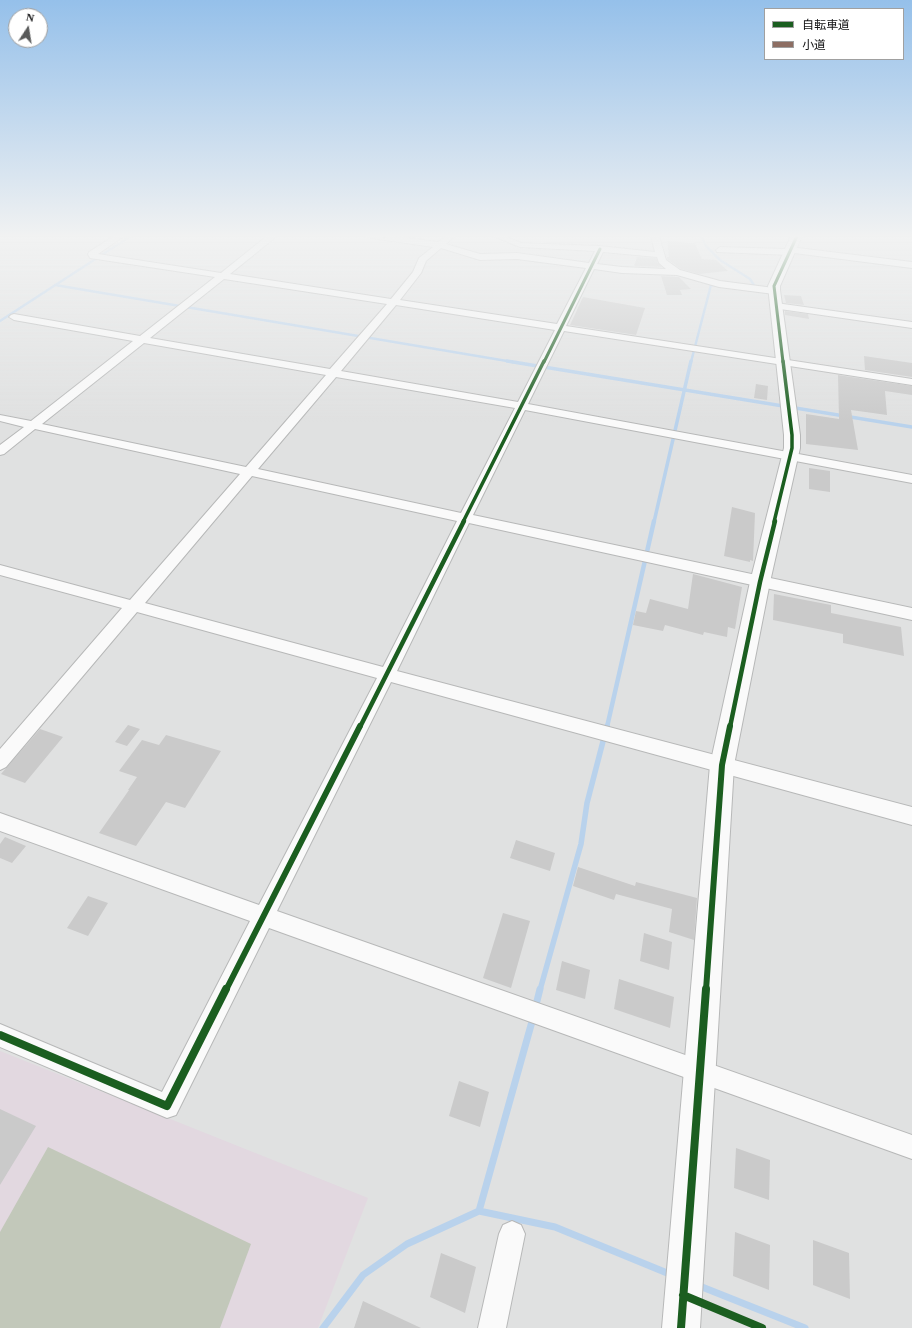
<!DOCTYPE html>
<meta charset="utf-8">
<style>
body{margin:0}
#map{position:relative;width:912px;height:1328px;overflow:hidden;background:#e0e1e1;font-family:"Times New Roman","Noto Sans JP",serif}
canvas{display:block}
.legend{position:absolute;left:764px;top:8px;width:140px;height:52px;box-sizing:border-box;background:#fff;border:1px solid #a0a0a0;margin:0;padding:5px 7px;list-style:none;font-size:12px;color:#111112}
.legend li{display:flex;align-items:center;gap:8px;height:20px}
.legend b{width:20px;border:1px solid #a0a0a0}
.north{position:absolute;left:8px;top:8px;width:40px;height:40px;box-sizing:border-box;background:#fff;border:1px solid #a0a0a0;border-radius:50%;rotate:12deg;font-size:11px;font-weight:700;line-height:16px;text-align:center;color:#111112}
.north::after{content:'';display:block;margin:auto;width:14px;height:18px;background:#595a5a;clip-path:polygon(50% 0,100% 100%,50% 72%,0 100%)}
</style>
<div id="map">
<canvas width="912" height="1328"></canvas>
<ul class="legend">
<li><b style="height:5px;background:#1b5e20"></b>自転車道</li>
<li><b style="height:5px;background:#8d6e63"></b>小道</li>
</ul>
<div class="north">N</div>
</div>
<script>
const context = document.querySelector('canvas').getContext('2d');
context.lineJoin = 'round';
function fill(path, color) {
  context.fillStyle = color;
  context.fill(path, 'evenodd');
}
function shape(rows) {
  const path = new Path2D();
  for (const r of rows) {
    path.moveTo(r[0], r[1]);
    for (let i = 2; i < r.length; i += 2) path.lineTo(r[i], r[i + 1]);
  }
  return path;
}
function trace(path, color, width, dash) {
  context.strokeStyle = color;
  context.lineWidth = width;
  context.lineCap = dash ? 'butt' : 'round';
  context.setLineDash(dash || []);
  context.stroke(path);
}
fill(shape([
 [0,1051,368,1198,318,1328,0,1328]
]), '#e2d8e0');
fill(shape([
 [48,1147,251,1244,220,1328,0,1328,0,1232]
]), '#c2c8ba');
trace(shape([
 [701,236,706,246,720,260,750,279,757,290],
 [55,285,513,362],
 [0,321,131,236],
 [691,362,711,285,719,286]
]), '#b9d2ec', 2.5);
trace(shape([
 [507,361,912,427],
 [654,522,691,361]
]), '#b9d2ec', 3.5);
trace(shape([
 [607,727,654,521]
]), '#b9d2ec', 4.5);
trace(shape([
 [540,990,581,844,587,803,607,726]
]), '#b9d2ec', 5.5);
trace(shape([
 [535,1009,540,989],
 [479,1211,533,1018],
 [697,1285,805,1328],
 [323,1328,363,1275,407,1244,479,1211,555,1227,672,1275]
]), '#b9d2ec', 7);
fill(shape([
 [667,241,695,243,702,259,716,260,728,271,699,274,681,269,667,259,667,257,669,257],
 [637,257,656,258,658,263,662,267,634,266],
 [661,276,679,277,691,289,680,290,682,295,667,295],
 [784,295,801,296,804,305,786,303],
 [583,297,645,308,636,335,570,325],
 [785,311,808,314,809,319,785,315],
 [864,356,912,363,912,377,865,370],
 [838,375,912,386,912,395,885,391,887,415,851,410,858,450,806,444,806,414,839,419],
 [756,384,768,386,767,400,754,398],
 [809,468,830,471,830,492,809,489],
 [732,507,755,513,753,561,750,560,750,562,724,556],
 [693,574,742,587,735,629,728,627,727,637,704,632,703,635,665,625,663,631,633,625,636,611,646,613,650,599,688,609],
 [774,594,831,605,831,613,901,627,904,656,843,643,843,634,773,620],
 [128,725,140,729,127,746,115,742],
 [40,729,63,737,25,783,1,774],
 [166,735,221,751,185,808,166,802,136,846,99,833,129,790,128,790,137,777,119,771,142,740,159,745],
 [5,837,26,846,12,863,0,858,0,844],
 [516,840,555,853,550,871,510,858],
 [578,867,635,886,636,882,697,898,694,940,669,932,672,909,616,894,614,900,573,886],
 [88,896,108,903,88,936,67,928],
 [503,913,530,921,511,988,483,978],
 [644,933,672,942,669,970,640,961],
 [562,961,590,970,585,999,556,990],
 [619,979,674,997,670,1028,614,1009],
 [459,1081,489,1092,480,1127,449,1116],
 [0,1109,36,1126,0,1185],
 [736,1148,770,1160,769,1200,734,1188],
 [735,1232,770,1245,769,1290,733,1276],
 [813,1240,849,1253,850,1299,813,1285],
 [441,1253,476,1267,465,1313,430,1297],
 [363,1301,421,1328,354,1328]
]), '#cacaca');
const street = shape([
 [114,236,124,236,98,254,221,273,267,236,277,236,230,274,391,299,413,272,419,258,433,247,371,238,367,236,392,236,438,242,446,236,455,236,446,244,480,254,517,253,589,263,595,251,520,247,493,236,505,236,521,243,600,246,655,252,651,236,659,236,666,260,680,270,720,281,774,288,779,291,774,294,719,287,677,275,622,273,594,269,566,326,912,379,912,385,564,331,528,404,912,475,912,483,525,410,473,515,912,608,912,620,469,523,397,671,912,807,912,825,391,682,277,911,912,1135,912,1159,269,928,176,1115,167,1118,0,1047,0,1024,162,1092,250,921,0,831,0,813,259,905,377,678,137,612,6,767,0,770,0,749,122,608,0,575,0,565,130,600,240,474,35,429,4,454,0,455,0,445,24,427,0,421,0,415,31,421,133,341,14,320,9,317,11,315,14,314,140,336,215,277,90,258,88,254,89,252,114,236],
 [441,248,480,260,517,259,586,268,557,324,400,300,421,273,426,261,441,248],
 [603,252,657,257,659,263,666,269,622,267,597,264,603,252],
 [224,279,387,304,330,369,150,338,224,279],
 [396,305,555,330,518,402,341,371,396,305],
 [144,343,326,375,246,467,42,424,144,343],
 [336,377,515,408,461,513,258,469,336,377],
 [252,476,457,521,383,667,145,603,252,476],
 [720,247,786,249,790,247,912,262,912,268,794,253,790,255,717,252,716,250,720,247],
 [776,303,912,322,912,328,773,308,771,306,773,304,776,303],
 [512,1221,521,1225,525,1234,506,1328,478,1328,499,1234,503,1225,512,1221]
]);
const secondary = shape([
 [791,236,802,236,780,286,780,290,800,435,800,448,770,582,734,765,700,1328,662,1328,710,765,750,582,784,448,784,435,768,286,791,236]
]);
trace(street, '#b7b8b8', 2);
trace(secondary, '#b7b8b8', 2);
fill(street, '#fafafa');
fill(secondary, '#fafafa');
trace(shape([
 [383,238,385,236]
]), '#8d6e63', 2.5, [4.5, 2.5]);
trace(shape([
 [544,362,600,249],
 [783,362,774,286,797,236]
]), '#1b5e20', 3);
trace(shape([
 [463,522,544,361],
 [774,522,792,448,792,435,783,361]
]), '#1b5e20', 3.5);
trace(shape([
 [360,727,464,521],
 [730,727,760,582,775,521]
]), '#1b5e20', 4.5);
trace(shape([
 [226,990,360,726],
 [706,990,722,765,730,726]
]), '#1b5e20', 6);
trace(shape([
 [0,1035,167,1106,226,989],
 [683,1295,762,1328],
 [681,1328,706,989]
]), '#1b5e20', 8);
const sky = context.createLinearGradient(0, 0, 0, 422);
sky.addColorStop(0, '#95c0ea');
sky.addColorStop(0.56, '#f1f2f2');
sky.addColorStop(1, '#f1f2f200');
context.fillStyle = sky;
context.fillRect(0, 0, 912, 422);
</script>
